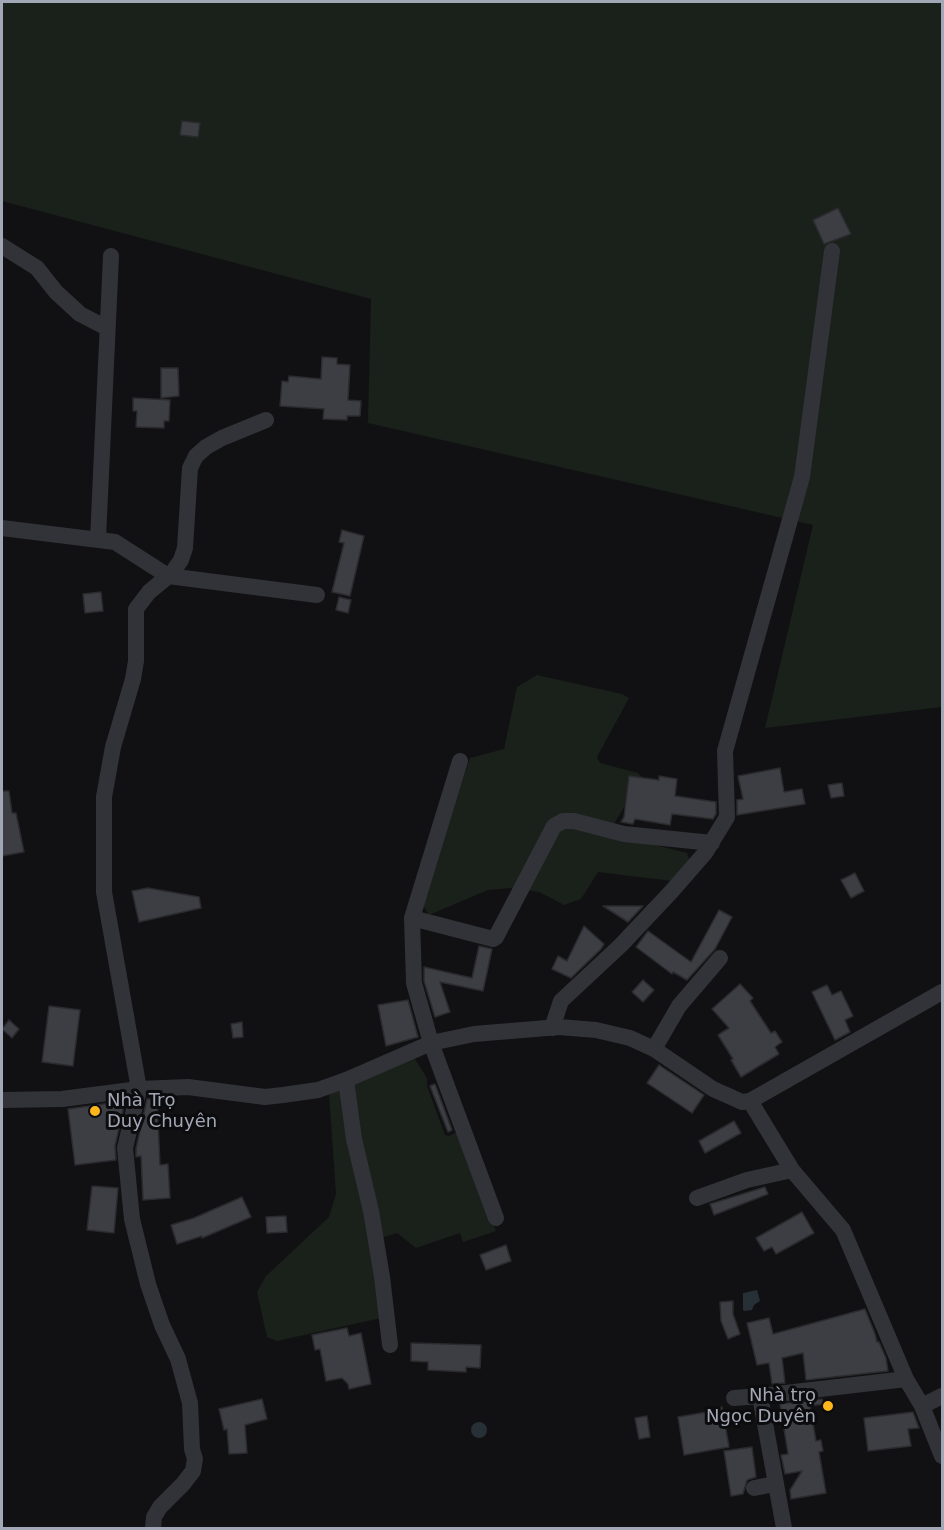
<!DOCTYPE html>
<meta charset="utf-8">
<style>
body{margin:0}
#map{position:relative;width:944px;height:1530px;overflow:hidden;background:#111113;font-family:"DejaVu Sans",sans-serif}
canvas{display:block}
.frame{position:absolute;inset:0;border:3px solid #a1a7b5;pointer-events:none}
</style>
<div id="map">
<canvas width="944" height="1530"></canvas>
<div class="frame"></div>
</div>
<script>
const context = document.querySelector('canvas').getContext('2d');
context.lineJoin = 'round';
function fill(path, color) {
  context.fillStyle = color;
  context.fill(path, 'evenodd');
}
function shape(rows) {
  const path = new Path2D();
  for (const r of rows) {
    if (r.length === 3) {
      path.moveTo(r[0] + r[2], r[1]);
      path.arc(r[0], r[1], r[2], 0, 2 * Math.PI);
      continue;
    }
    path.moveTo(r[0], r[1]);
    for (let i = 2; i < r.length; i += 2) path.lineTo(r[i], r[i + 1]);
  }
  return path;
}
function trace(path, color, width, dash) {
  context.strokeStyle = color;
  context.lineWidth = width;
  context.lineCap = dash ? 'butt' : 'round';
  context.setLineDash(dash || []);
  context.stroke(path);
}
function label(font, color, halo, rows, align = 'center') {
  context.font = font + ' "DejaVu Sans",sans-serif';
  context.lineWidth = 6;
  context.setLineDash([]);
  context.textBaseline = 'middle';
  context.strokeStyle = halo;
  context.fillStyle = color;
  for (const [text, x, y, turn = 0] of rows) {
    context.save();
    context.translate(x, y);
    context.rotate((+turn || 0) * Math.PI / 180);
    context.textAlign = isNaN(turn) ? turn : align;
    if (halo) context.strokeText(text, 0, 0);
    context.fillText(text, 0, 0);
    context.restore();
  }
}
fill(shape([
 [2,2,942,2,942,707,765,728,813,525,368,423,371,299,2,201],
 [537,675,622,694,629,698,597,757,600,763,638,773,642,777,614,824,619,836,687,853,690,862,672,881,598,872,581,899,564,905,539,892,511,888,488,890,429,915,422,904,424,894,470,758,504,749,517,687],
 [413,1056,427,1078,427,1086,445,1135,449,1136,457,1132,459,1133,496,1231,463,1242,460,1233,416,1248,397,1233,371,1241,381,1318,277,1341,267,1337,257,1292,266,1276,329,1217,336,1194,329,1094]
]), '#19211a');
fill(shape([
 [757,1290,760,1301,754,1305,752,1310,745,1311,743,1310,743,1293],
 [479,1430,8]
]), '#273037');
const building = shape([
 [182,121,200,123,198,137,180,135,182,121],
 [838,208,851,234,824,244,813,220,838,208],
 [322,357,337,358,337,364,350,365,348,400,361,401,360,416,347,416,347,420,323,419,324,409,280,406,282,381,288,382,289,376,321,379,322,357],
 [161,368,178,368,179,396,161,398,161,368],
 [133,398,170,400,169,421,164,421,164,428,136,427,137,411,133,411,133,398],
 [342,530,364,536,350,596,332,592,344,543,339,542,342,530],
 [101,592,103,611,85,613,83,594,101,592],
 [339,597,351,600,348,613,336,610,339,597],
 [780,768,784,792,802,789,805,804,737,815,737,800,743,799,738,776,780,768],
 [629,776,659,780,659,776,677,779,675,796,716,802,716,814,713,819,672,814,670,825,635,819,633,824,621,822,624,817,629,776],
 [842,783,844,796,831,798,828,785,842,783],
 [2,791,9,791,12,813,16,813,24,852,2,856,2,791],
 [855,873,864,891,851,898,841,880,855,873],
 [148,888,199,897,201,908,139,922,132,891,148,888],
 [603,906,643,906,628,922,603,906],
 [719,910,732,917,715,949,687,980,673,972,672,974,636,947,648,931,691,962,719,910],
 [584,926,604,944,601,949,571,978,552,969,558,956,567,961,584,926],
 [479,946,492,949,483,991,440,982,450,1012,435,1017,424,981,424,967,472,978,479,946],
 [643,980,654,990,643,1002,632,992,643,980],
 [740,984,753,998,750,1001,771,1033,775,1031,782,1042,775,1047,779,1054,741,1077,731,1060,733,1059,718,1035,729,1028,712,1009,740,984],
 [827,985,832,995,841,991,853,1016,845,1020,850,1032,835,1040,812,992,827,985],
 [408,1000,418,1037,386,1046,378,1005,408,1000],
 [49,1006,80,1010,73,1066,42,1062,49,1006],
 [9,1020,19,1029,12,1038,2,1029,9,1020],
 [242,1022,243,1037,233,1038,231,1024,242,1022],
 [659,1065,704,1095,692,1113,647,1083,659,1065],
 [435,1084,452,1130,448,1132,430,1086,435,1084],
 [147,1099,157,1099,160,1165,168,1164,170,1198,143,1200,141,1156,136,1157,136,1149,147,1099],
 [125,1101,115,1146,116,1160,75,1165,68,1109,125,1101],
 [734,1121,741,1133,705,1153,699,1141,734,1121],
 [92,1186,118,1188,114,1233,87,1230,92,1186],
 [765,1187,768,1194,714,1215,710,1204,765,1187],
 [242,1197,251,1217,202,1238,202,1236,177,1244,171,1225,194,1218,242,1197],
 [802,1212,814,1233,776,1254,772,1247,764,1251,756,1238,802,1212],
 [286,1216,287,1232,267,1233,266,1217,286,1216],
 [506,1245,511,1261,486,1270,480,1255,506,1245],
 [733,1301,733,1314,740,1334,728,1339,721,1321,720,1302,733,1301],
 [865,1309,875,1334,877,1342,879,1342,886,1358,888,1371,806,1380,803,1353,782,1358,785,1383,772,1384,769,1363,757,1365,747,1323,769,1318,773,1334,865,1309],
 [347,1328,349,1336,361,1333,371,1384,349,1389,348,1384,342,1378,326,1381,320,1349,315,1350,312,1335,347,1328],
 [411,1343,481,1345,480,1368,466,1367,466,1372,428,1370,428,1362,411,1361,411,1343],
 [262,1399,267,1419,245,1425,247,1453,229,1454,227,1429,224,1430,219,1409,262,1399],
 [822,1399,823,1404,810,1406,816,1441,821,1440,823,1451,819,1452,826,1493,791,1499,790,1490,802,1471,785,1474,781,1455,788,1454,780,1404,822,1399],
 [722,1407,729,1447,684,1455,678,1417,707,1412,707,1410,722,1407],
 [913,1412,919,1428,908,1429,911,1446,868,1451,864,1418,913,1412],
 [647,1416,650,1437,639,1439,635,1418,647,1416],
 [752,1447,756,1477,747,1480,743,1494,731,1496,724,1451,752,1447]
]);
fill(building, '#3d3e43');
trace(building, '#2b2b2f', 1.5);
trace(shape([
 [2,246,37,268,56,292,80,314,107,328],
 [2,528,115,542,168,576,317,595],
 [98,539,111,256],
 [460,761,412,918,414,983,431,1043,496,1218],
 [412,918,493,939,496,937,554,826,563,821,574,821,624,834,712,843],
 [552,1028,561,1001,621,945,671,892,705,853,727,817,725,751,802,477,832,251],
 [654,1049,679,1006,720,958],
 [346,1080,354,1139,371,1211,382,1277,390,1345],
 [2,1100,62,1099,139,1089,188,1087,265,1097,283,1095,318,1090,346,1080,431,1043,474,1034,559,1027,596,1030,630,1038,654,1049,713,1089,742,1102,750,1101,792,1170,843,1230,906,1379,922,1406,942,1456],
 [750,1101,942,992],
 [697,1198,747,1180,792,1170],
 [734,1398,760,1396],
 [922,1406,942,1396],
 [754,1488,775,1484],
 [153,1528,154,1517,160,1507,183,1484,193,1471,195,1459,192,1449,190,1403,178,1359,162,1325,148,1284,132,1219,125,1148,139,1089,104,892,104,797,113,747,133,679,136,661,136,609,149,592,172,573,181,560,185,548,190,468,196,456,206,447,222,438,266,420],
 [784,1528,760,1396,906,1379]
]), '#323338', 16);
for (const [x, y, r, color] of [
 [95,1111,6,"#ffb61d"],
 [828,1406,6,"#ffb61d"]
]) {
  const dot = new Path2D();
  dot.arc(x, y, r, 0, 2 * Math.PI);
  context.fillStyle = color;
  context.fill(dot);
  trace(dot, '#0c0c0e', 2);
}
label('18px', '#a1a7b5', '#0c0c0e', [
 ["Nhà Trọ",107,1101],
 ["Duy Chuyên",107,1122],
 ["Nhà trọ",816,1396,"right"],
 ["Ngọc Duyên",816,1417,"right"]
], 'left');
</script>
